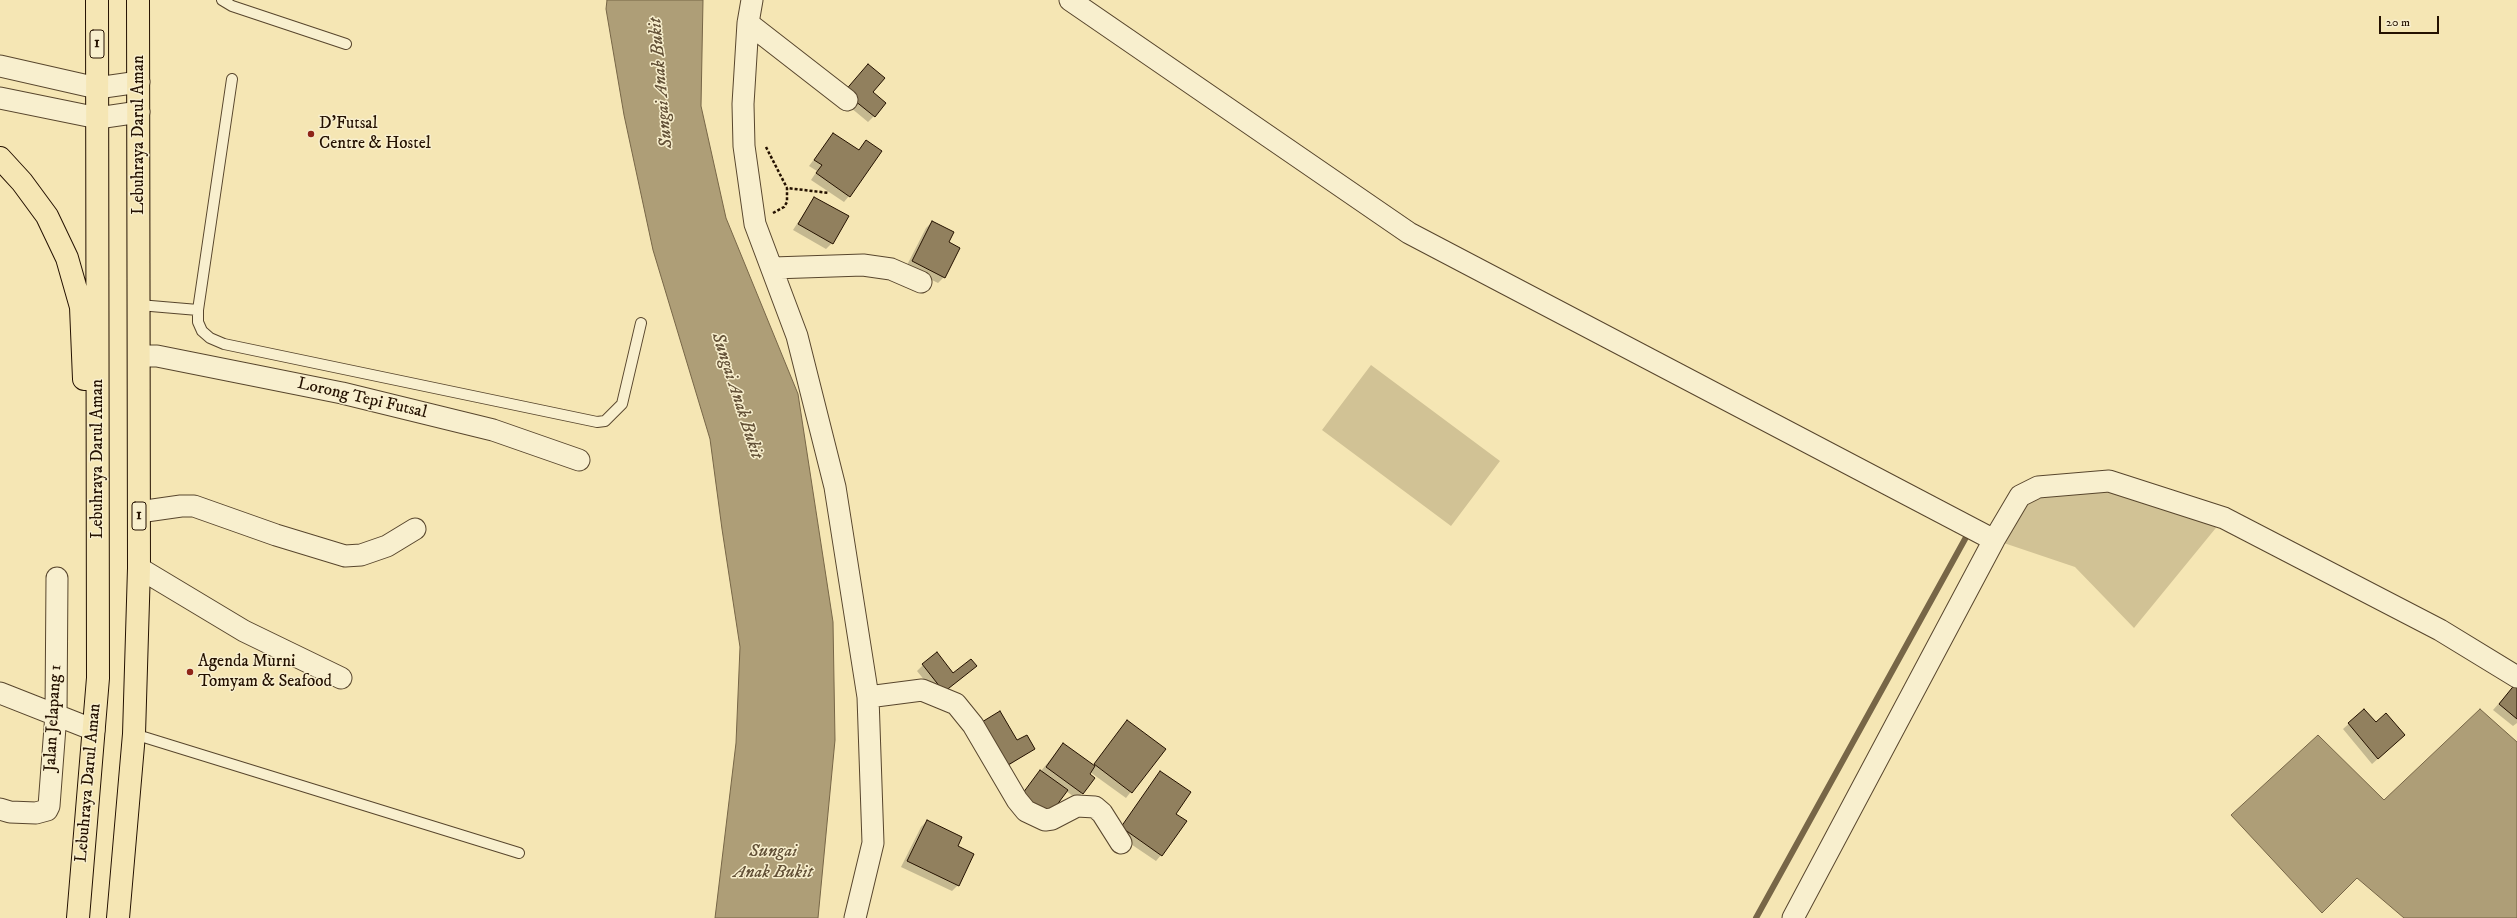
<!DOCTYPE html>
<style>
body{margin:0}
#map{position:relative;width:2517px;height:918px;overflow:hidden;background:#f5e6b4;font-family:"IM FELL DW Pica",serif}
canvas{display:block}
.scale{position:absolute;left:2379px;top:16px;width:60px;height:18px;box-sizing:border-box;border:2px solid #241100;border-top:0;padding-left:5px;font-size:12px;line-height:14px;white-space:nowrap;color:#241100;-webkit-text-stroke:3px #f8efce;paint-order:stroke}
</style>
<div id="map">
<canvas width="2517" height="918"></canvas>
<div class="scale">20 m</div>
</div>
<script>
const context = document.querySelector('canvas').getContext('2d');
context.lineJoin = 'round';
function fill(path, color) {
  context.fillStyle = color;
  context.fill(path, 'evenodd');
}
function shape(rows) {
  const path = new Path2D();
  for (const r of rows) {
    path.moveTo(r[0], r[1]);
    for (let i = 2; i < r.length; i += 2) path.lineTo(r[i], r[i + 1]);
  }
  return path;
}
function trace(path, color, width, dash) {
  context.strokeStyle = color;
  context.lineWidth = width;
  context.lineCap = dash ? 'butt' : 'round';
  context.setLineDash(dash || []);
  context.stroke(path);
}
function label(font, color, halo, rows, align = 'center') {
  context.font = font + ' "IM FELL DW Pica",serif';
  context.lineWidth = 3;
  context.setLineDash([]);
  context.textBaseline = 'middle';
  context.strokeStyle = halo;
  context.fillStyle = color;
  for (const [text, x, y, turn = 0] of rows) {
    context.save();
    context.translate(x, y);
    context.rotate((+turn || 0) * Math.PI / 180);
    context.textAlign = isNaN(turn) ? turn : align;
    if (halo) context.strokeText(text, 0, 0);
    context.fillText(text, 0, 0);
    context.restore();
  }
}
fill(shape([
 [1371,365,1500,461,1451,526,1322,430],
 [2109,481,2224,518,2134,628,2075,567,1995,540,2020,496]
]), '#d1c295');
const water = shape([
 [607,0,703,0,701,106,726,218,798,394,833,622,835,740,818,918,715,918,736,743,740,647,722,529,710,439,653,250,624,115,606,9,607,0],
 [2480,709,2517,742,2517,918,2404,918,2357,878,2322,913,2231,815,2318,735,2384,800,2480,709]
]);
fill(water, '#ae9e77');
trace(water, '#776647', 1);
fill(shape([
 [868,65,874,116,868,122,839,98],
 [833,134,858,151,866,141,849,196,844,202,811,180,817,171,809,166],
 [814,198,832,243,826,249,793,230],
 [932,222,944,277,938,283,906,267,926,228],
 [923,665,952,674,975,666,938,697,917,671],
 [2516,684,2517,723,2513,726,2493,710],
 [2364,710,2376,724,2398,741,2372,764,2343,729],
 [1127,721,1164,749,1126,798,1090,772,1082,793,1077,799,1066,791,1015,803,1063,744,1093,766],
 [1017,742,1034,749,996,774],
 [1160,772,1175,814,1161,855,1156,861,1116,834],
 [927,821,956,847,958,885,952,891,901,867,921,827]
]), '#0003');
trace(shape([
 [1756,918,1970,530]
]), '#776647', 6);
const building = shape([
 [868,64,885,78,873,92,886,103,875,117,844,92,868,64],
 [833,133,859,150,866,140,882,151,850,197,816,173,822,165,814,160,833,133],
 [814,197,849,216,833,244,798,224,814,197],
 [932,221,954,232,949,242,960,248,945,278,912,261,932,221],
 [937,652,953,673,971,659,977,666,944,692,922,664,937,652],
 [2516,683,2517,684,2517,719,2499,704,2516,683],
 [2364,709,2376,722,2386,713,2405,735,2378,759,2348,723,2364,709],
 [1000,711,1017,740,1027,735,1035,749,1003,768,977,725,1000,711],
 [1127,720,1166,749,1132,793,1094,764,1127,720],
 [1063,743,1095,766,1090,774,1095,778,1083,794,1046,767,1063,743],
 [1040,770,1068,790,1048,817,1020,797,1040,770],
 [1160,771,1191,792,1176,814,1187,821,1162,856,1121,827,1160,771],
 [927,820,962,837,958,846,974,854,959,886,907,861,927,820]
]);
fill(building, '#91805e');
trace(building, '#241100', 1);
const lane = shape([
 [222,0,232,6,346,44],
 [232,79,198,310,198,322,202,331,210,338,224,344,597,422,605,421,622,404,641,323],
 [139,305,198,310],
 [134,734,519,853]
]);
const street = shape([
 [752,0,748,23,743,104,744,146,755,224,797,336,835,487,868,697,873,843,855,918],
 [1070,0,1409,233,1994,540,1793,918],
 [748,23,847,100],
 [0,66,97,88,139,82],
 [0,98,98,118,139,112],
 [773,268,863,265,891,269,921,282],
 [140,356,157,356,342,393,493,430,579,460],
 [139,512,181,506,194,506,276,535,345,556,361,555,387,546,415,529],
 [1994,540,2020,496,2038,487,2109,481,2224,518,2440,630,2517,677],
 [139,568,244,631,341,678],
 [0,693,94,730],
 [868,697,922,690,956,704,973,725,1017,800,1026,811,1045,820,1052,819,1077,806,1095,807,1102,813,1121,843],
 [0,809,10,812,36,813,47,810,49,806,56,714,57,578]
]);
const highway = shape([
 [0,158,22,182,47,216,67,258,81,307,84,379],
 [78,918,98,678,97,0],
 [118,918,134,734,139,568,138,0]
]);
trace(lane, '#58462d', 12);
trace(street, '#58462d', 23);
trace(highway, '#241100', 24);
trace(shape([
 [766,147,787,188],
 [773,213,784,207,787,202,787,188,829,193]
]), '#241100', 2.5, [3, 2]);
trace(lane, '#f8efce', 10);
trace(street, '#f8efce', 21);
trace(highway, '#f5e6b4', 22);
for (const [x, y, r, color] of [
 [311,134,4,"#8f2418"],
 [190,672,4,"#8f2418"]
]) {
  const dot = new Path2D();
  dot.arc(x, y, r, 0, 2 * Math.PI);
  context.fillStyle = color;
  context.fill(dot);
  trace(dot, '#f8efce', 1.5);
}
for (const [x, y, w] of [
 [97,44,14],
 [139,516,14]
]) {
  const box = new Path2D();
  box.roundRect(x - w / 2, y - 14, w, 28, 3);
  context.fillStyle = '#f8efce';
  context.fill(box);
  trace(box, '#241100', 1);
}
label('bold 16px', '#241100', null, [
 ["1",97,44],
 ["1",139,516]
]);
label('17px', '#241100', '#f8efce', [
 ["D'Futsal",319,124],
 ["Centre & Hostel",319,144],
 ["Agenda Murni",198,662],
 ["Tomyam & Seafood",198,682]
], 'left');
label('17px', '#241100', '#f8efce', [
 ["Lebuhraya Darul Aman",139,135,-90],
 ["Lorong Tepi Futsal",362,399,13],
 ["Lebuhraya Darul Aman",98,459,-90],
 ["Jalan Jelapang 1",54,718,-87],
 ["Lebuhraya Darul Aman",89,783,-85]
]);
label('italic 18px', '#625036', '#f8efce', [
 ["Sungai Anak Bukit",662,83,-95],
 ["Sungai Anak Bukit",736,396,72],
 ["Sungai",773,852],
 ["Anak Bukit",773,873]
]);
</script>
